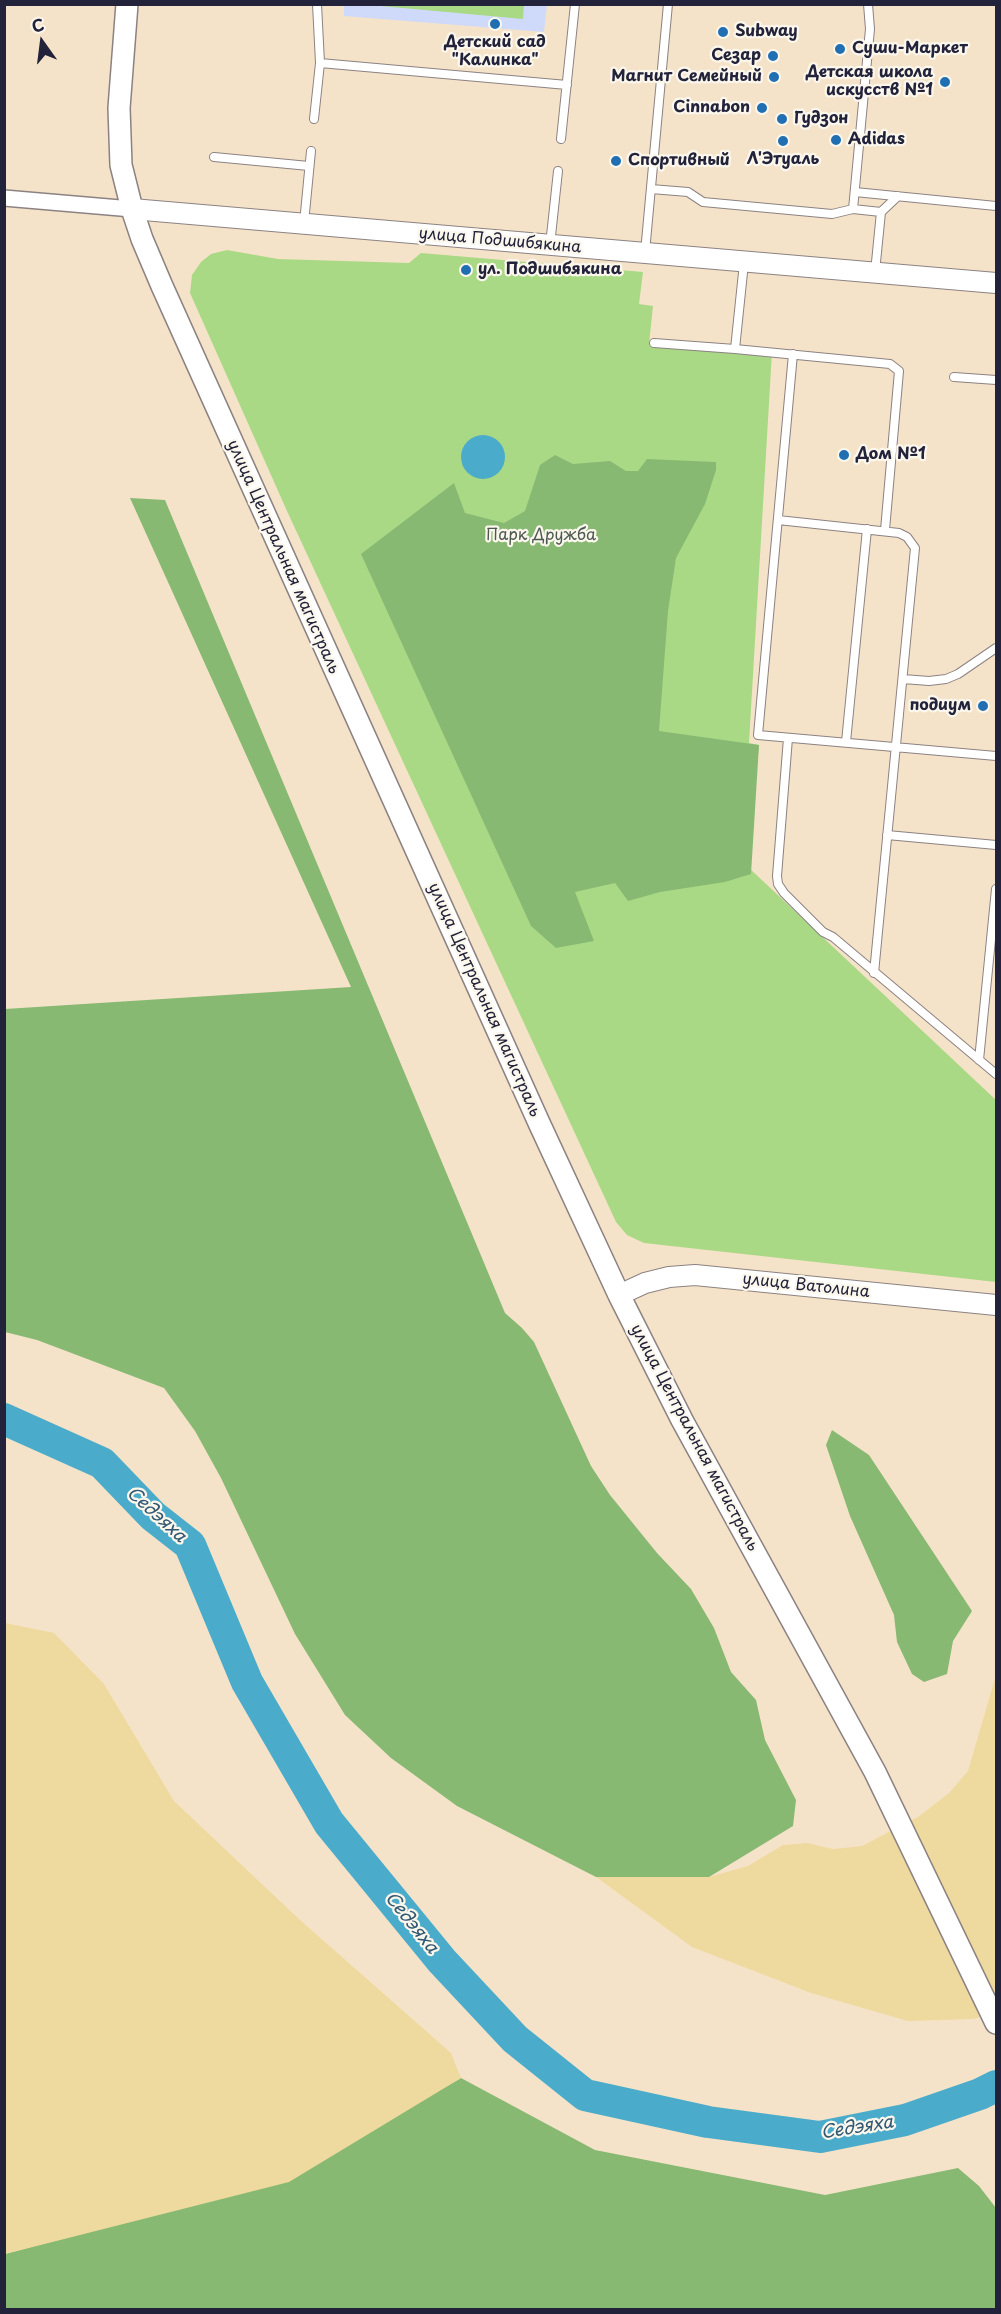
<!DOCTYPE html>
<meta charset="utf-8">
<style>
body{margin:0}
#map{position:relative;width:1001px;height:2314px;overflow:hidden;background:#f5e3c9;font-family:"Playpen Sans",sans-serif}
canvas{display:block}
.frame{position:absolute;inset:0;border:6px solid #22223b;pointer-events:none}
.north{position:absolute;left:12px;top:12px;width:60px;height:60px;-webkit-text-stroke:4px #fbf7ec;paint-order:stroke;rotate:346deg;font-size:16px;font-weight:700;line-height:24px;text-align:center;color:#22223b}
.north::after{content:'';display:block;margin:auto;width:21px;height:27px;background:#22223b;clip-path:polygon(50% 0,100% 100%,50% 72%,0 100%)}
</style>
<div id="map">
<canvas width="1001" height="2314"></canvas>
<div class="frame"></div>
<div class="north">С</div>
</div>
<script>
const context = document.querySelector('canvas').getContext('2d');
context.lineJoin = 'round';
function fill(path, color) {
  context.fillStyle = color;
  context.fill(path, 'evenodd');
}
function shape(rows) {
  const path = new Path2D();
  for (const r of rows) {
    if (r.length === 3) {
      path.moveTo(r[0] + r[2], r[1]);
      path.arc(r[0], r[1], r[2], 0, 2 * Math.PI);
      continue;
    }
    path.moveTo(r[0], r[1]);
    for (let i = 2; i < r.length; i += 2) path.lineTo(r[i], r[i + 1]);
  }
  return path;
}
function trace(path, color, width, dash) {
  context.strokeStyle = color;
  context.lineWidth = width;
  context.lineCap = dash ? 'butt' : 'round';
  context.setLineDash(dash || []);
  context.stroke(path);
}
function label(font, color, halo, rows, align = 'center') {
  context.font = font + ' "Playpen Sans",sans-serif';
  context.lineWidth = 4.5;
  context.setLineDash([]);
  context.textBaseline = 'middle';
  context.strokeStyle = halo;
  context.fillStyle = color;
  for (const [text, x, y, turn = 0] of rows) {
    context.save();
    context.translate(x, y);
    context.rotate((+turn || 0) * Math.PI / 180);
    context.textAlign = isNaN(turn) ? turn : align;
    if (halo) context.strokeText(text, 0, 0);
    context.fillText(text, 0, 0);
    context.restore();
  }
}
fill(shape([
 [344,5,547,5,544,32,344,16]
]), '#cfdafa');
fill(shape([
 [359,4,524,4,524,5,523,19],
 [227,250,278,259,409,263,421,253,643,272,639,304,653,306,649,344,772,352,749,743,759,745,748,867,996,1100,996,1282,644,1243,627,1235,616,1222,287,511,190,293,192,275,201,262,211,254]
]), '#aad986');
fill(shape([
 [555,455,573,464,610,461,626,471,638,471,647,459,716,462,716,470,705,504,676,558,668,611,659,731,759,745,751,874,725,882,660,892,628,901,615,883,575,892,594,941,556,948,531,926,361,554,454,483,465,513,504,523,525,511,540,465],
 [130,498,165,500,505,1313,522,1328,534,1342,591,1466,610,1495,657,1553,691,1589,714,1628,731,1672,756,1700,765,1740,796,1800,793,1826,709,1877,596,1877,457,1806,391,1758,345,1715,295,1634,221,1478,195,1431,164,1388,37,1340,5,1332,5,1009,351,987],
 [832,1430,869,1455,972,1611,953,1641,947,1674,924,1682,912,1674,897,1642,894,1615,850,1516,826,1445],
 [461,2078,595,2150,825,2195,958,2168,979,2186,996,2208,996,2309,5,2310,5,2254,101,2228,393,2117]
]), '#87b973');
fill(shape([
 [5,1623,54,1633,104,1684,174,1801,300,1920,451,2053,461,2078,289,2182,5,2254],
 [996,1675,996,2013,973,2019,908,2021,811,1993,692,1947,596,1877,709,1877,748,1866,783,1845,807,1843,833,1849,862,1846,918,1817,949,1793,968,1771]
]), '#eeda9e');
fill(shape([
 [483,457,22]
]), '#4aacca');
trace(shape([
 [4,1419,102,1463,153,1516,190,1545,247,1682,329,1823,442,1961,515,2039,585,2095,708,2122,820,2137,905,2120,980,2094,996,2086]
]), '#4aacca', 32);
const service = shape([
 [317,4,320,63,567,85],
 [868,4,870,29,853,209,881,212,875,272],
 [314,119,320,63],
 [561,139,575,4],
 [214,157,309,166],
 [651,189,688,192,703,202,832,214,853,209],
 [855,192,996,206],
 [881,212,898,196],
 [304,223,311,151],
 [550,245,558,171],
 [645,252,668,4],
 [744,263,735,349,890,364,899,371,885,530],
 [654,343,735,349],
 [793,354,758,735,996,756],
 [954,377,996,380],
 [778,520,899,533,907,537,915,548,874,973],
 [903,679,929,681,946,679,958,674,996,648],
 [788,738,777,876,778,884,784,893,823,932,833,937,996,1074],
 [846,742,867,529],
 [887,835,996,845],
 [979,1060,996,889]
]);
const minor = shape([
 [4,198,132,209]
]);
const tertiary = shape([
 [132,209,996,283],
 [619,1295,645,1283,669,1277,695,1275,996,1305]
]);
const secondary = shape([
 [127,4,119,108,121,165,132,209,142,239,162,286,540,1125,619,1295,682,1420,875,1772,996,2023]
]);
trace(service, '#8c8282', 10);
trace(minor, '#8c8282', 18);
trace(tertiary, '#8c8282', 22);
trace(secondary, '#8c8282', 24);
trace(service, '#fff', 8);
trace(minor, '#fff', 15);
trace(tertiary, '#fff', 20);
trace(secondary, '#fff', 21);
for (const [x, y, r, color] of [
 [495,24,6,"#1f6fb2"],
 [723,32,6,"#1f6fb2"],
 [840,49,6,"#1f6fb2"],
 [773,56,6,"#1f6fb2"],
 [774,77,6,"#1f6fb2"],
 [945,82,6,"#1f6fb2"],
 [762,108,6,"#1f6fb2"],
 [782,119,6,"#1f6fb2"],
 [836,140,6,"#1f6fb2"],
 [783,141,6,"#1f6fb2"],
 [616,161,6,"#1f6fb2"],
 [466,270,6,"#1f6fb2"],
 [844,455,6,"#1f6fb2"],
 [983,706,6,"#1f6fb2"]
]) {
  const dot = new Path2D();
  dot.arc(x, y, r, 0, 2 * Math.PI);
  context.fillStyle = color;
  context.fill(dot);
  trace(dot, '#fbf7ec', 2);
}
label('bold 16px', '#22223b', '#fbf7ec', [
 ["Subway",735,32],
 ["Детский сад",495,43,"center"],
 ["\"Калинка\"",495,61,"center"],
 ["Суши-Маркет",852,49],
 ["Сезар",761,56,"right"],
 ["Детская школа",933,73,"right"],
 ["искусств №1",933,91,"right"],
 ["Магнит Семейный",762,77,"right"],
 ["Cinnabon",750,108,"right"],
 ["Гудзон",794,119],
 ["Adidas",848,140],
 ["Л'Этуаль",783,160,"center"],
 ["Спортивный",628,161],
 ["ул. Подшибякина",478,270],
 ["Дом №1",856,455],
 ["подиум",971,706,"right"]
], 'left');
label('16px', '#22223b', '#fbf7ec', [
 ["улица Подшибякина",500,241,5],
 ["улица Центральная магистраль",283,557,66],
 ["улица Центральная магистраль",484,1000,66],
 ["улица Ватолина",806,1286,6],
 ["улица Центральная магистраль",694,1438,62]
]);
label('16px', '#4b5952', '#fbf7ec', [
 ["Парк Дружба",541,536]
]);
label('italic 18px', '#325974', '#fbf7ec', [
 ["Седэяха",156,1515,42],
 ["Седэяха",411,1923,51],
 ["Седэяха",857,2128,-9]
]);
</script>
